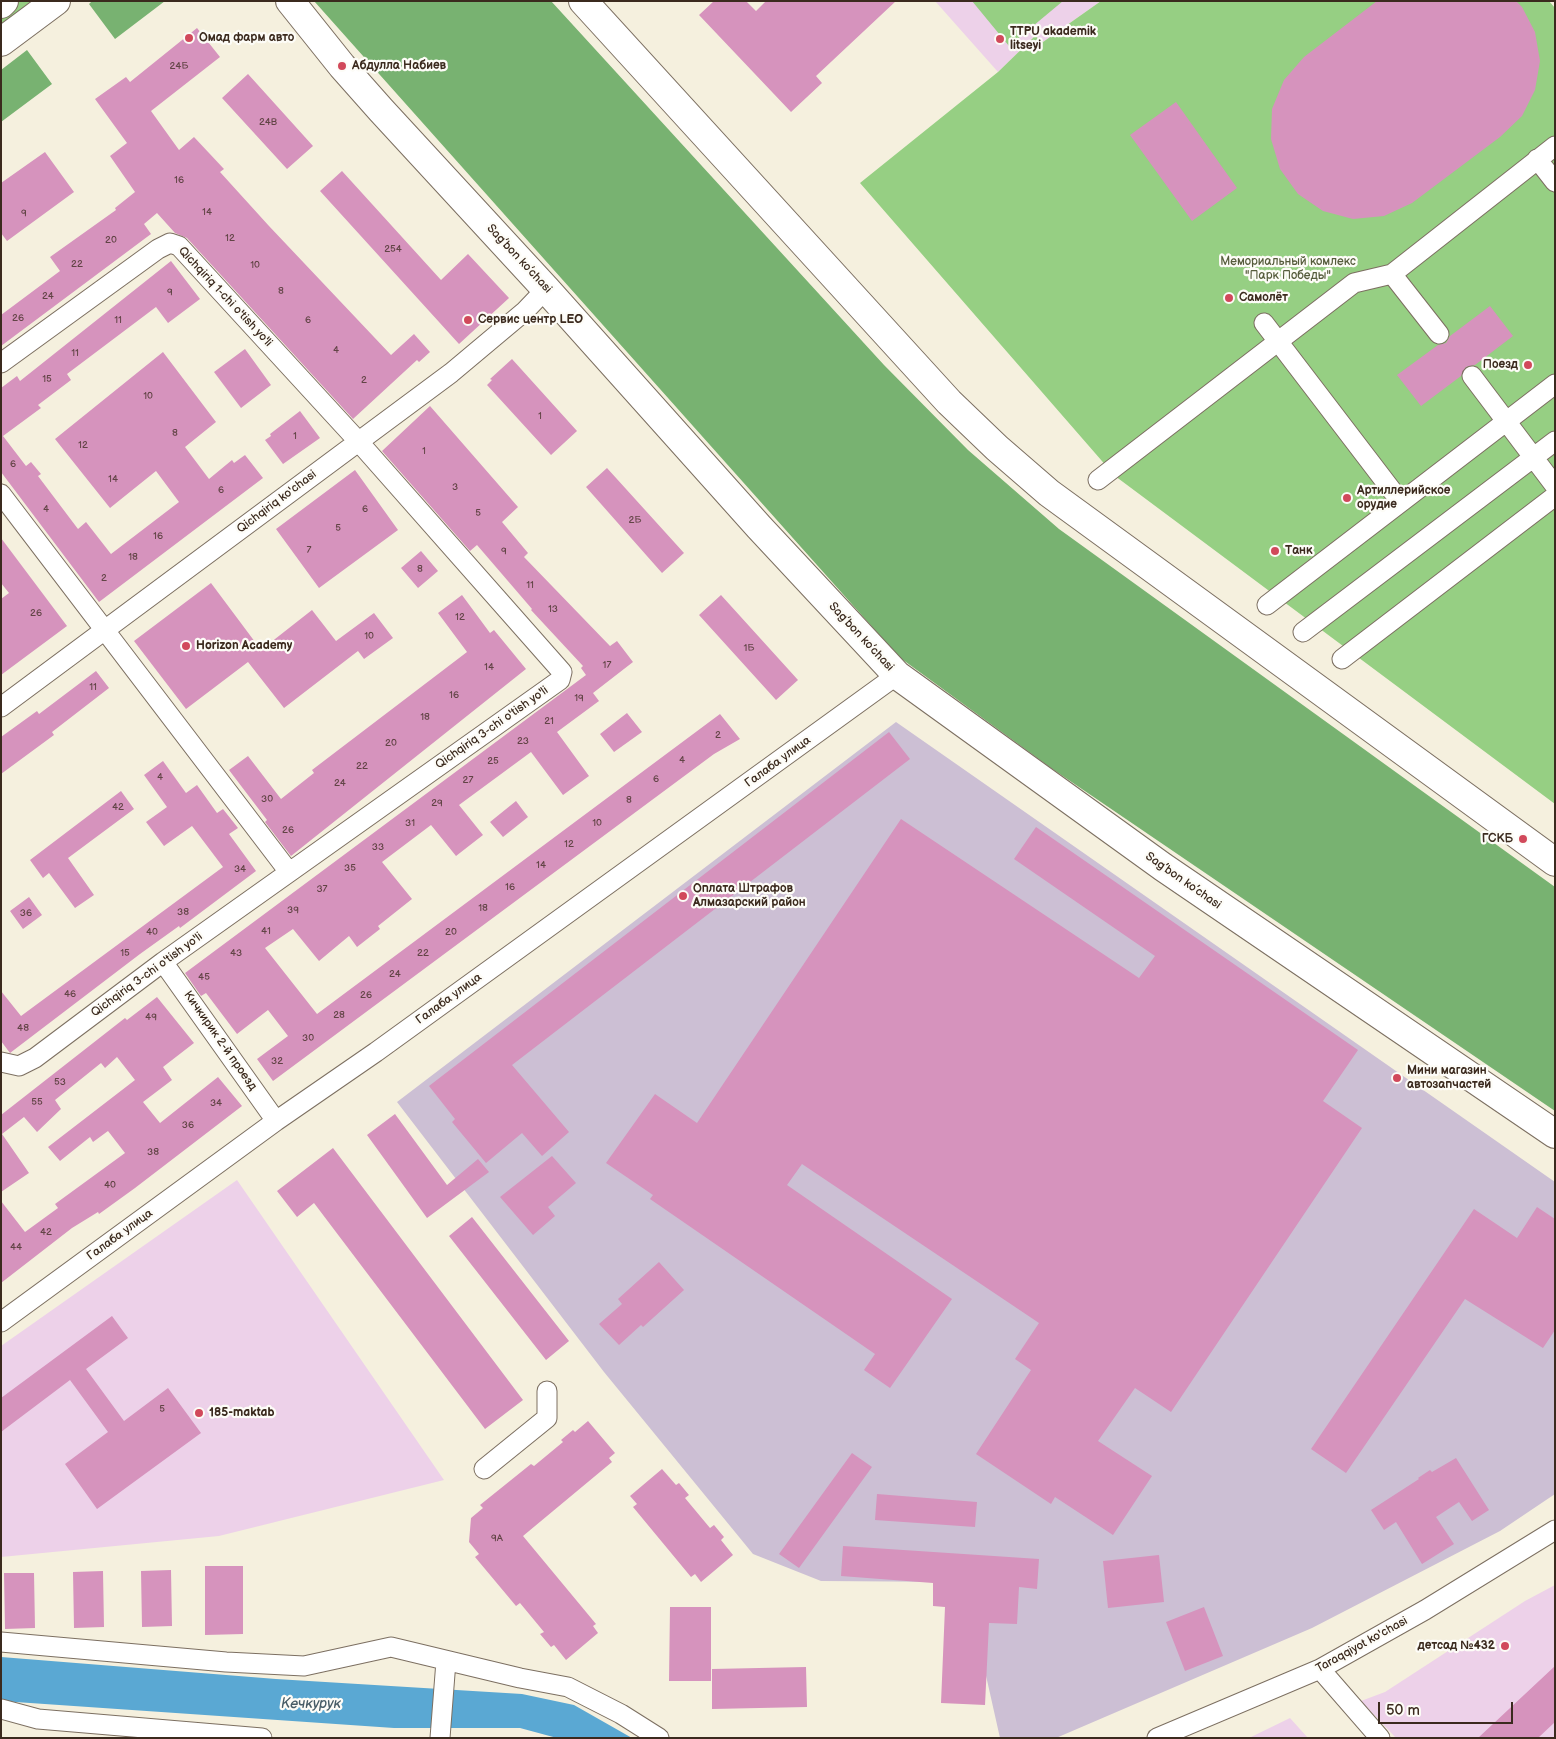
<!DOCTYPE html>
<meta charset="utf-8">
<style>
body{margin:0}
#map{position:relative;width:1556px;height:1739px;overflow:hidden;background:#f5f0de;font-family:"Balsamiq Sans",sans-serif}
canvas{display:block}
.frame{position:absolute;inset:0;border:2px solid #3b2a1e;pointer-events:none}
.scale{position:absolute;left:1378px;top:1702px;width:135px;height:22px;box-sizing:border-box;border:2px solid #3b2a1e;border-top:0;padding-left:6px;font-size:15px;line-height:18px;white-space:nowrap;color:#3b2a1e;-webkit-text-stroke:4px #fdfcf7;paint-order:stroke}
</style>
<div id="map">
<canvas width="1556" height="1739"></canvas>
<div class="frame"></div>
<div class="scale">50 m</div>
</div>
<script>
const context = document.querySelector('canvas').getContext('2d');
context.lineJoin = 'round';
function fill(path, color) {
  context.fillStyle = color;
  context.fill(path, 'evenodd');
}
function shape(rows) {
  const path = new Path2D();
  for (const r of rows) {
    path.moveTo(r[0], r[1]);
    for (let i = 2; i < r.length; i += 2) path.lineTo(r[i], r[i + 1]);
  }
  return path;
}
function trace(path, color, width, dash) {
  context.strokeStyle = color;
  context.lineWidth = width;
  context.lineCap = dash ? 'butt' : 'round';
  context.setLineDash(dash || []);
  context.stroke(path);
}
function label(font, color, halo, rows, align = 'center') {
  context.font = font + ' "Balsamiq Sans",sans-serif';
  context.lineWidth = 4.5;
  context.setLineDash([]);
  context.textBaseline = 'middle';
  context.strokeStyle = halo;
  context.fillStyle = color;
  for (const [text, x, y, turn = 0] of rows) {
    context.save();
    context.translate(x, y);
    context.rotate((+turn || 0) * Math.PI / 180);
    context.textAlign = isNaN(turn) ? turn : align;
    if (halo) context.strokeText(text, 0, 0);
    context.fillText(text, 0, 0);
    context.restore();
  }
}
fill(shape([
 [935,1,1101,1,1043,42,1035,36,998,72],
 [237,1180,444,1480,219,1536,1,1557,1,1346],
 [1555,1585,1555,1738,1396,1738,1361,1701,1385,1692,1525,1601],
 [1290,1718,1308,1738,1249,1738]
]), '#edd1e9');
fill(shape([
 [896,722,1555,1182,1555,1494,1500,1531,1312,1628,1056,1738,1000,1738,965,1582,821,1581,753,1554,604,1372,397,1102]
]), '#ccbfd4');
fill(shape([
 [18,1,40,1,1,31,1,14],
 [972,1,1063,1,1009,46],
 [1101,1,1549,1,1555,8,1555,804,1115,476,860,183,998,72,1035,36,1043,42]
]), '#96cf83');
fill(shape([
 [92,1,165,1,115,39,89,4],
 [314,1,551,1,884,365,968,450,1059,529,1555,887,1555,1111,1051,768,899,657],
 [27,50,52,84,1,122,1,70]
]), '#78b271');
fill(shape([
 [1,1657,276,1679,522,1694,574,1705,632,1738,557,1738,520,1728,394,1728,1,1701]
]), '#5aa8d3');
fill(shape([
 [714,1,746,1,756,11,766,1,896,1,816,76,822,83,791,112,699,15],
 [1377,1,1516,1,1522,7,1535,32,1540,61,1535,90,1522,116,1500,137,1412,203,1384,216,1353,219,1323,211,1298,194,1280,169,1271,139,1272,109,1284,80,1304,57],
 [197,28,220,57,151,111,179,150,194,137,224,169,220,172,269,226,391,355,414,334,430,352,419,362,417,360,353,419,187,238,175,233,157,213,144,224,151,234,1,346,1,315,60,271,50,257,116,210,115,208,135,192,110,156,127,143,95,99,126,77,130,82],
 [248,74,313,146,287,169,222,98],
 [1176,102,1237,188,1192,221,1130,135],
 [45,152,74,192,7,241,1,233,1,183],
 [342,171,441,280,468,254,509,298,459,344,320,191],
 [171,261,200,299,168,323,156,307,67,374,71,380,38,405,41,408,3,436,26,466,31,462,41,474,38,476,78,529,86,522,111,554,179,502,156,471,110,508,55,439,163,352,216,422,185,447,209,479,232,460,234,463,245,455,263,478,99,602,1,472,1,388,17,376,20,381],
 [1490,306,1513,336,1475,365,1466,367,1461,376,1421,406,1397,375,1438,345,1446,343,1450,336],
 [245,349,271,385,241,408,214,372],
 [512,359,577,431,551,455,487,385,492,380,490,379],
 [430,406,518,507,502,522,528,553,524,557,610,646,617,641,633,662,593,693,599,701,557,732,589,776,563,795,531,752,459,805,483,835,456,856,431,825,382,862,412,899,378,926,380,929,357,947,349,936,319,961,293,929,265,948,317,1014,720,714,740,739,714,754,273,1081,257,1059,288,1036,268,1010,237,1034,206,993,201,996,185,973,586,675,581,668,583,666,531,610,532,609,477,545,470,551,382,451],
 [300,411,320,438,283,464,265,440,271,436,270,434],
 [607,468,684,553,662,573,586,487],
 [355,470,398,530,319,588,276,529],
 [1,538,67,626,1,675,1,599,9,593,1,583],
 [421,551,438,571,418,588,401,568],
 [211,583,261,650,312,610,336,641,374,613,393,638,364,659,358,651,284,708,248,662,186,709,134,641],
 [462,595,490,633,494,630,526,669,291,856,265,822,267,820,229,770,248,756,281,799,314,773,312,770,467,652,438,613],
 [721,595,798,680,776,700,699,615],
 [96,671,109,688,52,732,54,735,1,774,1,737,37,711,39,714],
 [627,713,642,732,614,752,600,734],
 [889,732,910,759,512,1065,569,1132,542,1156,522,1133,486,1163,452,1122,455,1119,429,1086],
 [163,761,186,793,197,785,217,813,223,809,238,828,229,834,256,871,180,928,179,926,140,954,10,1053,1,1041,1,991,21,1016,223,867,192,826,164,846,146,822,167,807,144,775],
 [121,791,134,809,68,858,94,895,75,908,49,873,43,878,30,860],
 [516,801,528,817,503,837,490,822],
 [901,819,1139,978,1155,956,1014,859,1036,827,1358,1050,1323,1101,1362,1128,1171,1412,1135,1388,1098,1441,1152,1476,1113,1535,1055,1497,1051,1504,976,1454,1031,1370,1015,1359,1039,1323,802,1164,787,1185,952,1299,890,1388,864,1370,875,1354,650,1199,653,1195,606,1163,655,1094,697,1123],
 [29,897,42,915,23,929,10,911],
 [157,997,194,1043,163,1067,172,1080,143,1102,160,1123,218,1077,242,1106,135,1188,99,1214,98,1212,72,1228,1,1283,1,1201,25,1232,58,1208,55,1204,125,1153,108,1131,93,1142,90,1137,60,1161,48,1147,135,1080,117,1057,105,1068,101,1063,55,1100,61,1109,37,1132,24,1117,2,1134,29,1173,1,1192,1,1115,125,1018,127,1020],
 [395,1114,447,1185,478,1159,489,1172,427,1218,367,1135],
 [333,1148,523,1400,485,1429,314,1203,297,1217,277,1191],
 [552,1156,576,1183,548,1207,555,1216,533,1235,500,1197],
 [1537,1207,1555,1219,1555,1330,1543,1348,1465,1299,1346,1473,1311,1449,1474,1209,1517,1238],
 [472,1217,569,1341,546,1360,449,1236],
 [659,1262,684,1290,643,1327,641,1325,619,1345,599,1324,622,1304,618,1299],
 [112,1316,128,1338,86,1369,124,1421,168,1388,201,1433,97,1509,65,1464,108,1432,70,1380,1,1432,1,1398],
 [588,1421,615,1453,609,1458,612,1462,523,1536,596,1624,593,1626,598,1633,566,1660,554,1645,551,1647,540,1634,544,1632,520,1603,516,1606,475,1557,479,1554,469,1542,471,1518,483,1508,480,1505,531,1464,534,1466,563,1442,561,1440,573,1430,575,1432],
 [852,1453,872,1467,799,1568,779,1554],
 [1456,1458,1489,1510,1472,1521,1459,1502,1436,1517,1454,1544,1422,1564,1396,1522,1384,1530,1371,1510,1419,1479,1418,1478,1430,1470,1432,1472],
 [662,1469,676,1485,679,1483,689,1495,685,1498,710,1528,714,1525,724,1537,721,1540,733,1555,701,1582,695,1574,691,1577,633,1507,637,1504,630,1496],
 [877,1494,977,1502,975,1527,875,1520],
 [843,1546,1039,1559,1037,1589,1019,1587,1017,1624,989,1623,985,1705,941,1703,945,1607,933,1606,933,1583,841,1576],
 [1159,1555,1164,1602,1108,1608,1103,1561],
 [205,1566,243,1566,243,1634,205,1635],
 [171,1570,172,1626,142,1627,141,1571],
 [103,1571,104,1627,74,1628,73,1572],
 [4,1573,34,1573,35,1628,5,1629],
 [670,1607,711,1607,711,1681,669,1681],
 [1204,1607,1223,1656,1185,1671,1166,1622],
 [1555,1666,1555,1722,1538,1738,1478,1738],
 [806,1667,807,1707,712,1709,712,1669]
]), '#d693bd');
const street = shape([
 [1537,159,1555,182],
 [1392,274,1439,334],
 [1264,323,1400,501],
 [1,363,158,249,170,243,179,246,358,441,562,672,560,680,163,962,35,1058,19,1066,1,1062],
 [1472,376,1555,486],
 [1098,480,1354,283,1392,274,1555,146],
 [1,494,289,872],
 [1267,605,1555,384],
 [1303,632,1555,441],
 [1342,659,1555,496],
 [1,707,451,373,525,311,546,289],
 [163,962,276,1121],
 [1,1322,276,1121,376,1052,897,675],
 [484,1469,547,1418,547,1391],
 [1,1642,226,1662,304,1666,391,1647,520,1678,568,1687,621,1714,659,1738],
 [1320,1669,1380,1738],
 [1,1709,38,1719,262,1738],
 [440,1738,446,1661],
 [1157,1738,1320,1669,1425,1610,1555,1530]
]);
const primary = shape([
 [290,1,342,66,381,110,546,289,759,527,897,675,1163,867,1555,1134],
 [583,1,949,402,997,448,1049,493,1555,862]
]);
const highway = shape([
 [1,4,4,1],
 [1,42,56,1]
]);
trace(street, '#7c6f61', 21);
trace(primary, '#7c6f61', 30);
trace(highway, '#7c6f61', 30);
trace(street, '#fff', 19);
trace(primary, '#fff', 28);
trace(highway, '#fff', 28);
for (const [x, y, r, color] of [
 [189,38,5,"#d1495b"],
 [1000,39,5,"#d1495b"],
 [342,66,5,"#d1495b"],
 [1229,298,5,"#d1495b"],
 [468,320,5,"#d1495b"],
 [1528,365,5,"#d1495b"],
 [1347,498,5,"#d1495b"],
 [1275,551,5,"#d1495b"],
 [186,646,5,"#d1495b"],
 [1523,839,5,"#d1495b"],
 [683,896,5,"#d1495b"],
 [1397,1078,5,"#d1495b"],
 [199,1413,5,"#d1495b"],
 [1505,1646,5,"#d1495b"]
]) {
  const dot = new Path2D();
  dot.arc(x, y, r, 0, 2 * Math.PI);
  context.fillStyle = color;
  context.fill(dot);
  trace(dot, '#fdfcf7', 2);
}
label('10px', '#624446', null, [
 ["24Б",179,66],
 ["24В",268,122],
 ["16",179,180],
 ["14",207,212],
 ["9",24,213],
 ["12",230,238],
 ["20",111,240],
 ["254",393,249],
 ["22",77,264],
 ["10",255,265],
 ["8",281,291],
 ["9",170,292],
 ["24",48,296],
 ["26",18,318],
 ["11",118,320],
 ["6",308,320],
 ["4",336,350],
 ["11",75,353],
 ["15",47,379],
 ["2",364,380],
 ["10",148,396],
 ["1",540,416],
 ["8",175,433],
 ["1",295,436],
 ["12",83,445],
 ["1",424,451],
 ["6",13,464],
 ["14",113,479],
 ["3",455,487],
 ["6",221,490],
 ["4",46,509],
 ["6",365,509],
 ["5",478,513],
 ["2Б",635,520],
 ["5",338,528],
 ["16",158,536],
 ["7",309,550],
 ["9",504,551],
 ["18",133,557],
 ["8",420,569],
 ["2",104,578],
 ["11",530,585],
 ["13",553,609],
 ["26",36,613],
 ["12",460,617],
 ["10",369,636],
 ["1Б",749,648],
 ["17",607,665],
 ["14",489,667],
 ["11",93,687],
 ["16",454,695],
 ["19",579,698],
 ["18",425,717],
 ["21",549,721],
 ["2",718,735],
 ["23",523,741],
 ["20",391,743],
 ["4",682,760],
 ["25",493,761],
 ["22",362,766],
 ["4",160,777],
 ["6",656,779],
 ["27",468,780],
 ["24",340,783],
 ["30",267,799],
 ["8",629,800],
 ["29",437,803],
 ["42",118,807],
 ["31",410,823],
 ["10",597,823],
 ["26",288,830],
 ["12",569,844],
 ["33",378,847],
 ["14",541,865],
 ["35",350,868],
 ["34",240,869],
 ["16",510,887],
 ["37",322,889],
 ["18",483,908],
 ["39",293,910],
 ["38",183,912],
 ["36",26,913],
 ["41",266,931],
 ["40",152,932],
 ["20",451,932],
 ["15",125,953],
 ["43",236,953],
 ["22",423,953],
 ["24",395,974],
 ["45",204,977],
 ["46",70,994],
 ["26",366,995],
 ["28",339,1015],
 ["49",151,1017],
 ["48",23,1028],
 ["30",308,1038],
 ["32",277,1061],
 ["53",60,1082],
 ["55",37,1102],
 ["34",216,1103],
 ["36",188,1125],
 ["38",153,1152],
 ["40",110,1185],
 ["42",46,1232],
 ["44",16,1247],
 ["5",162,1409],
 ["9A",497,1538]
]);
label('bold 12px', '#3b2a1e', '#fdfcf7', [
 ["TTPU akademik",1010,32],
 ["litseyi",1010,46],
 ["Омад фарм авто",199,38],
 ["Абдулла Набиев",352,66],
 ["Самолёт",1239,298],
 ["Сервис центр LEO",478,320],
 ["Поезд",1518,365,"right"],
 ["Артиллерийское",1357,491],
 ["орудие",1357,505],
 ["Танк",1285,551],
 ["Horizon Academy",196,646],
 ["ГСКБ",1513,839,"right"],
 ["Оплата Штрафов",693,889],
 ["Aлмазарский район",693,903],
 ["Мини магазин",1407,1071],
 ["автозапчастей",1407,1085],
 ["185-maktab",209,1413],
 ["детсад №432",1495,1646,"right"]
], 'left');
label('12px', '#3b2a1e', '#fdfcf7', [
 ["Sag’bon ko’chasi",519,259,47],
 ["Qichqiriq 1-chi o'tish yo'li",225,297,47],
 ["Qichqiriq ko'chasi",277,502,-37],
 ["Sag’bon ko’chasi",861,637,47],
 ["Qichqiriq 3-chi o'tish yo'li",492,728,-35],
 ["Галаба улица",778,762,-36],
 ["Sag’bon ko’chasi",1183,881,35],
 ["Qichqiriq 3-chi o'tish yo'li",147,975,-36],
 ["Галаба улица",449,999,-36],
 ["Кичкирик 2-й проезд",220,1041,55],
 ["Галаба улица",120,1235,-36],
 ["Taraqqiyot ko'chasi",1362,1645,-29]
]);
label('12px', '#565c3c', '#fdfcf7', [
 ["Мемориальный комлекс",1288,262],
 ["\"Парк Победы\"",1288,276]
]);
label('italic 14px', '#475c66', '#fdfcf7', [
 ["Кечкурук",311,1704]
]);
</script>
